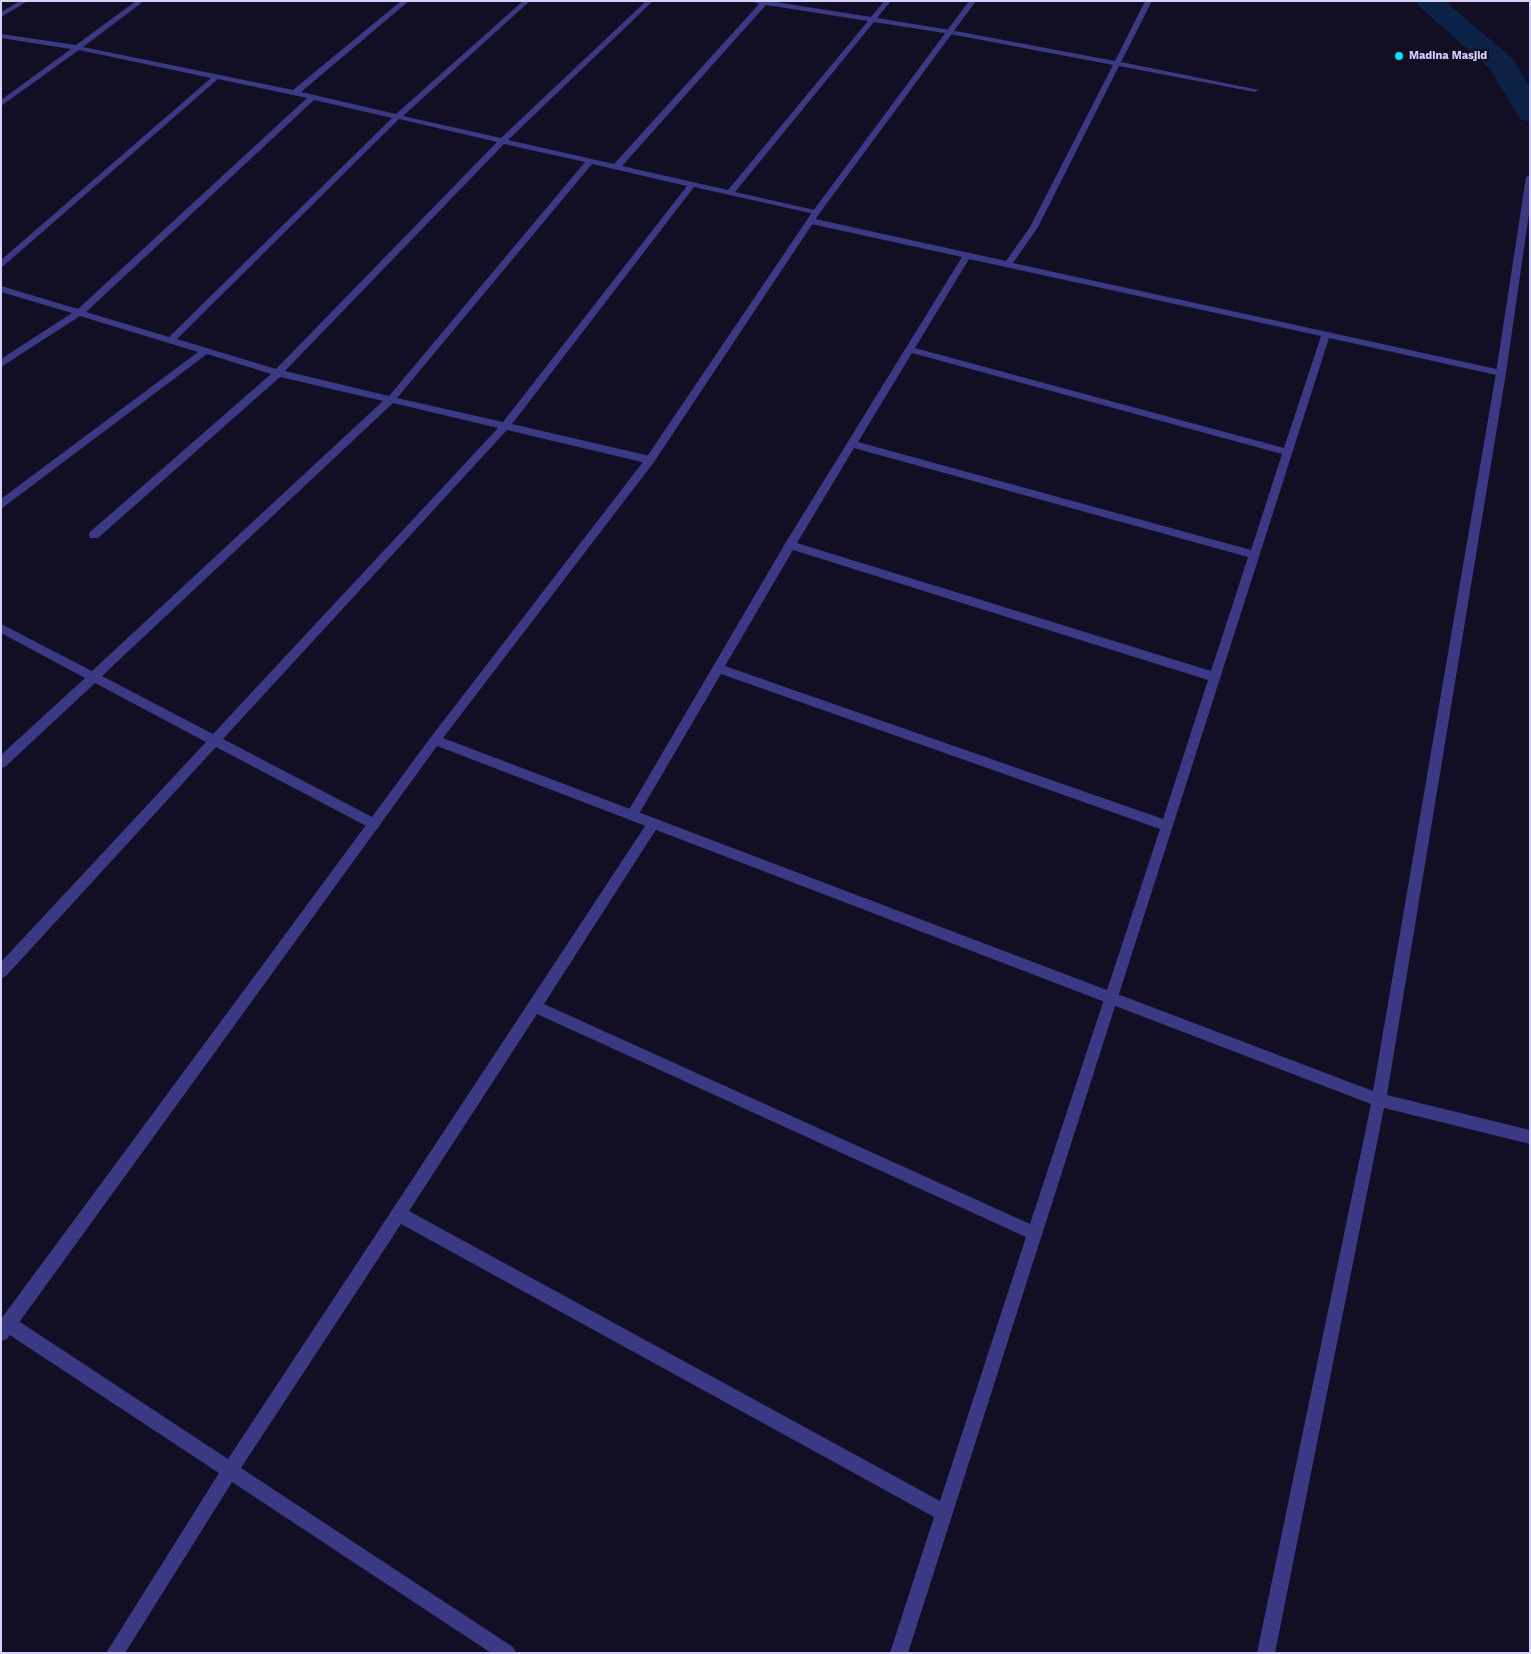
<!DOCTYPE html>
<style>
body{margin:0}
#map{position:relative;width:1531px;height:1654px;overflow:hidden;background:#120e24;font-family:"Work Sans",sans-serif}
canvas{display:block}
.frame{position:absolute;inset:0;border:2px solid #d6d1ff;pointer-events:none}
</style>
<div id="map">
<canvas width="1531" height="1654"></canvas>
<div class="frame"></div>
</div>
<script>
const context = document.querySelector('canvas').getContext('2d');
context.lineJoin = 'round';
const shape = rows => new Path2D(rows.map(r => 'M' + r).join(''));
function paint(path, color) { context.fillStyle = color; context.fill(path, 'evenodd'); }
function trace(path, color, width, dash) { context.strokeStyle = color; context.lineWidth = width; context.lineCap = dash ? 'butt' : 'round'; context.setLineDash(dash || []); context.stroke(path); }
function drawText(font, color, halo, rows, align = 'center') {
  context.font = font + ' "Work Sans",sans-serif'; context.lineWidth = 5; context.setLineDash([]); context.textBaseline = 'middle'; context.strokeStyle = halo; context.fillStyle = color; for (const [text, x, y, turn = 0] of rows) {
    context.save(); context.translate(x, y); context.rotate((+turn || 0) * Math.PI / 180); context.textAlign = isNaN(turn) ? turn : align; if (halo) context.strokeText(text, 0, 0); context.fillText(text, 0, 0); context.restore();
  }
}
paint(shape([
 [1416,1,1445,1,1512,58,1530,87,1530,122,1520,119,1490,69,1420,7,1416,1]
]), '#0b2146');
paint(shape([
 [20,1,28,1,1,17,1,12,20,1],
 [136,1,144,1,83,47,293,90,401,1,409,1,301,92,396,114,523,1,530,1,403,116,501,138,646,1,653,1,508,140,614,164,759,4,751,1,769,1,871,17,884,1,891,1,877,18,950,30,1115,61,1145,1,1152,1,1121,62,1259,90,1255,92,1119,66,1038,227,1013,263,1501,370,1506,373,1501,376,1329,338,908,1653,890,1653,934,1517,401,1224,241,1468,513,1647,516,1653,491,1653,232,1482,125,1653,106,1653,219,1473,2,1330,1,1321,2,1318,8,1316,14,1318,228,1459,649,820,653,819,657,820,659,824,657,828,544,1004,1030,1224,1160,829,721,674,636,819,632,820,628,819,626,815,786,542,962,257,811,224,807,221,811,218,1006,261,1030,227,1113,65,950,34,874,22,735,192,819,211,819,215,694,187,512,424,650,456,654,458,654,462,650,464,507,430,223,739,378,820,380,824,378,828,374,829,370,828,216,747,6,976,1,978,1,962,206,742,95,683,5,767,1,768,1,755,85,678,1,633,1,624,92,671,383,401,280,377,98,538,90,538,89,535,90,532,271,374,207,354,1,509,1,499,198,352,80,316,1,367,1,359,72,313,1,292,1,286,78,309,307,98,218,79,1,268,1,260,211,78,79,50,1,106,1,100,71,49,1,38,1,34,76,45,136,1],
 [766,5,868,21,728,190,622,166,766,5],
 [314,100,392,118,169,337,86,312,314,100],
 [399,119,497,142,276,369,177,339,399,119],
 [504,144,585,162,389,396,285,371,504,144],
 [592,164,687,186,503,422,397,398,592,164],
 [969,259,1321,336,1284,448,915,348,969,259],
 [912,353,1282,454,1251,550,858,442,912,353],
 [393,403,498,428,213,734,102,676,393,403],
 [854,448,1248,557,1211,671,797,543,854,448],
 [793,550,1208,680,1163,819,725,666,793,550],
 [537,1014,1026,1237,940,1501,409,1211,537,1014]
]), '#3b3884');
paint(shape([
 [969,1,976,1,819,214,654,462,443,738,1373,1091,1496,373,1526,177,1530,175,1530,207,1506,373,1387,1095,1530,1130,1530,1144,1384,1108,1275,1653,1257,1653,1371,1104,437,746,7,1339,1,1341,1,1319,431,737,646,458,813,211,969,1]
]), '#3b3884');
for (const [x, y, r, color] of [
 [1399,56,5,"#00e4fc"]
]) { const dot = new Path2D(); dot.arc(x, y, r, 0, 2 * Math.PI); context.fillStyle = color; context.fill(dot); trace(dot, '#120e24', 2); }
drawText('bold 11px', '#d6d1ff', '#120e24', [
 ["Madina Masjid",1409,56]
], 'left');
</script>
